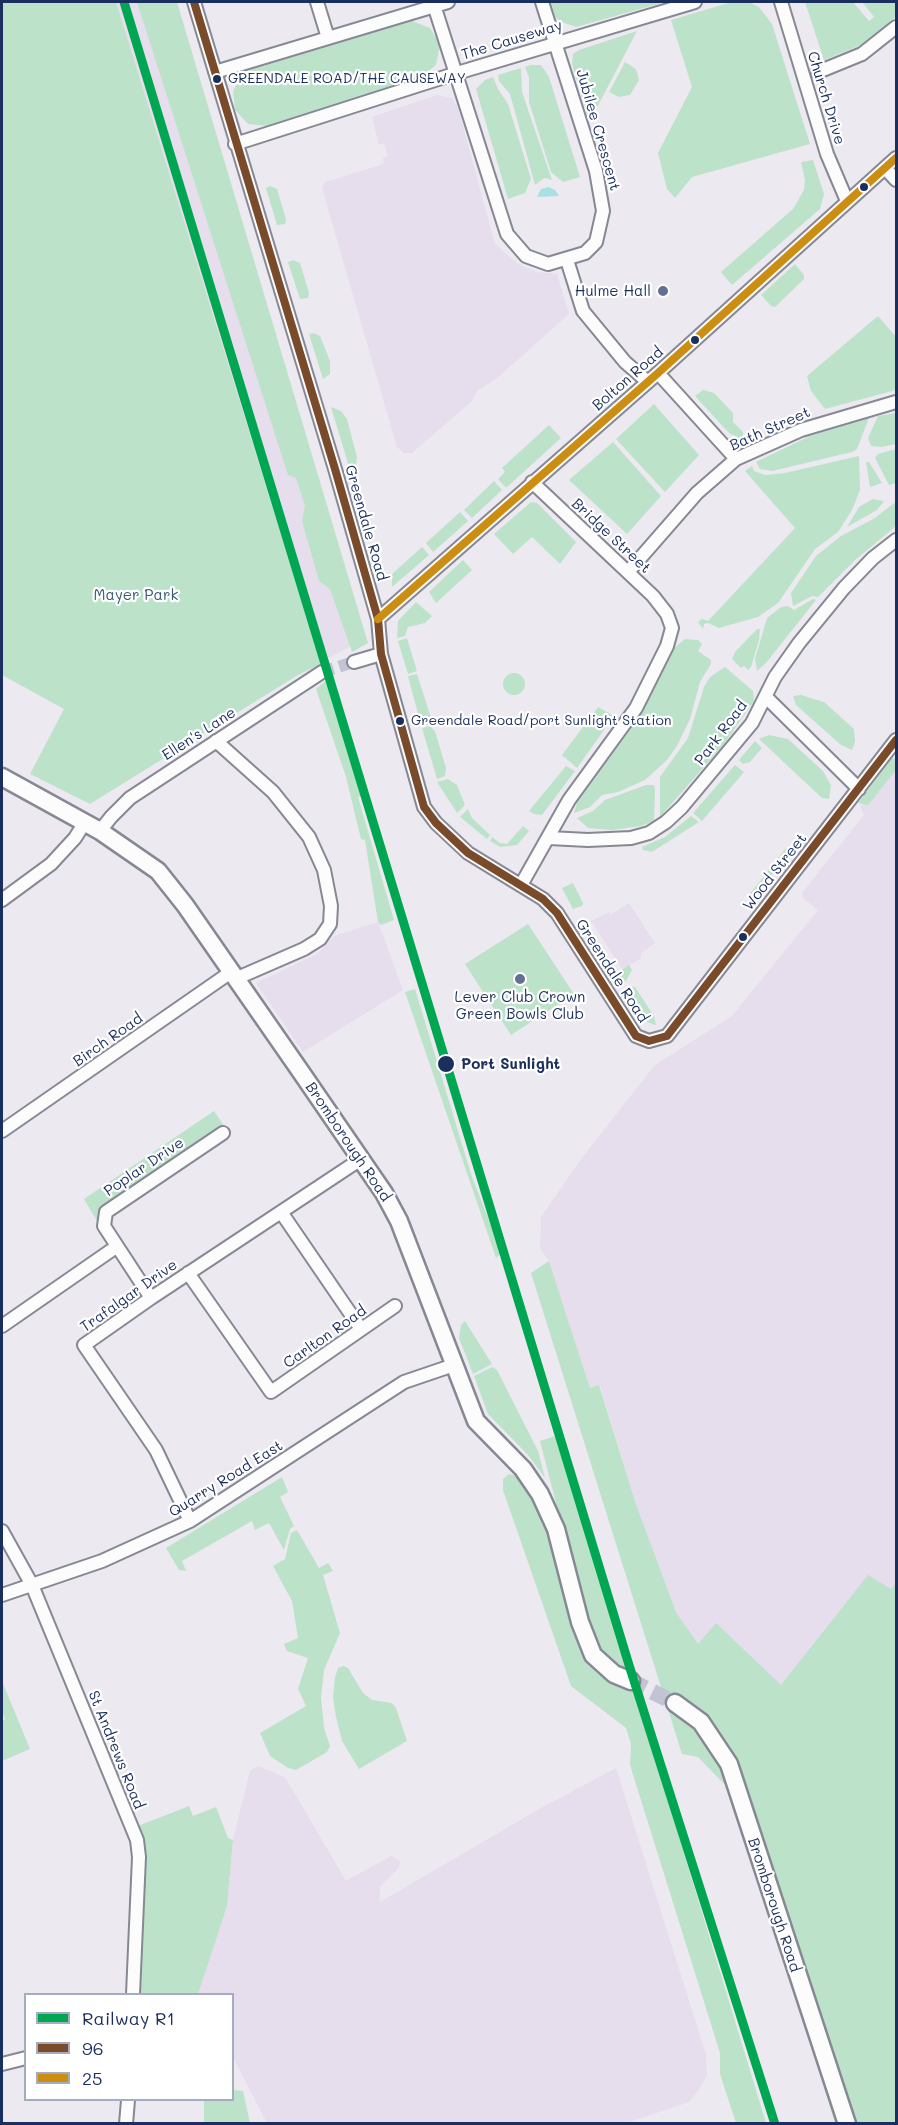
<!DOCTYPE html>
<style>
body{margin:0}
#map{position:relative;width:898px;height:2125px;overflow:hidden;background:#ede9f0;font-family:Mali,sans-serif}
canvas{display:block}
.frame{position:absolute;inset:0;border:3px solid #1b2f5e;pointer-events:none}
.legend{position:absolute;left:24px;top:1993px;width:210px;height:108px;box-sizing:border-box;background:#fff;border:2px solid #a4acbf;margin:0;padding:8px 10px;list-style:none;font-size:18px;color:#1b2f5e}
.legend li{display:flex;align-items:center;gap:12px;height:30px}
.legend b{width:30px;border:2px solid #a4acbf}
</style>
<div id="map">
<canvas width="898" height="2125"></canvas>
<div class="frame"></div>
<ul class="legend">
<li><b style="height:8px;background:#00a651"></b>Railway R1</li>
<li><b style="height:8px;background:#7a4b2a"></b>96</li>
<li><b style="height:8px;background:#cb8e13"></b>25</li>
</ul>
</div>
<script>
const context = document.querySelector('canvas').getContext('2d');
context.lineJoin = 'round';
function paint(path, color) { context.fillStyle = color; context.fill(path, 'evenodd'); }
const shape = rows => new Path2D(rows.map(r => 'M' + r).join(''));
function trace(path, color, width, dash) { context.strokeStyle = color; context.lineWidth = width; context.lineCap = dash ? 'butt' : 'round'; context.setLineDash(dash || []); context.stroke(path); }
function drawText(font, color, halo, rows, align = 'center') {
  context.font = font + ' Mali,sans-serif'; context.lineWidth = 4.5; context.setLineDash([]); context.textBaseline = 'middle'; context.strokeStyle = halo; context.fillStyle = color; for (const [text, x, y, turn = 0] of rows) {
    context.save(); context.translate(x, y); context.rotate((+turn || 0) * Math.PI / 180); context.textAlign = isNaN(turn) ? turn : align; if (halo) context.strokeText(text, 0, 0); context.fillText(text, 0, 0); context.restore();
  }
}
paint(shape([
 [100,2,173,2,366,638,298,675],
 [437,95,452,98,458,108,495,244,518,264,537,272,557,274,569,314,496,379,478,390,472,401,412,453,404,453,397,447,322,188,325,182,384,164,383,158,388,156,384,143,379,145,372,117],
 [896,760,896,2113,698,1645,676,1612,636,1504,600,1385,590,1388,549,1261,540,1248,541,1217,584,1155,655,1065,732,1016,818,910,803,898,802,893,864,815,860,807],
 [629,903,655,943,641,953,641,958,623,970,591,921,609,912,610,915],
 [378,922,403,990,303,1052,256,983,317,954,334,936],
 [258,1766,285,1777,346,1881,391,1856,400,1861,399,1868,380,1887,380,1902,541,1808,616,1768,706,2055,707,2075,700,2088,689,2102,626,2123,267,2123,233,2057,232,1994,197,1993,227,1906,233,1840,250,1771]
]), '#e6dded');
paint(shape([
 [2,2,116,2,321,664,298,675,90,804,30,774,64,709,2,675],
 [137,2,177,2,368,643,352,652,330,589,319,581,302,521,305,506,296,478,288,475],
 [549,2,665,2,576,27,559,21,553,14],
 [732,2,749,2,759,7,772,24,810,144,692,177,675,198,667,189,658,153,692,87,671,20],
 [805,2,853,2,869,21,874,17,862,2,896,2,896,16,881,31,861,45,824,60],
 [412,21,430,28,440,45,436,65,421,77,267,126,248,124,235,110,233,91,242,75,250,70],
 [637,31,592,117,588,118,572,64,573,54,579,50],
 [625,62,636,69,639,80,630,95,619,97,609,92],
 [531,65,541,65,549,77,580,177,563,182,551,172,529,102,529,77,525,67],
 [521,68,522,92,552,180,544,178,535,185,510,94,499,81,498,75],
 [493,77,498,89,508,104,531,179,525,193,508,199,476,89,485,80],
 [813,160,824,194,820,209,732,285,721,272,793,209,804,190,805,180,801,162],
 [270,186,277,189,286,219,285,224,277,225,266,188],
 [293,260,300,263,309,293,308,298,300,299,288,262],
 [795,264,804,275,804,279,775,307,771,306,761,295],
 [878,316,896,337,896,390,825,409,811,391,807,376],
 [314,333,320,336,330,361,330,374,323,379,309,334],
 [703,390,714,393,733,413,733,422,743,432,743,440,729,433,695,396],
 [654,404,699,455,665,492,616,439],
 [331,407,341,411,347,419,357,457,356,465,350,470],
 [896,413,896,444,881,447,871,446,868,438,878,416],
 [869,418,857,449,852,452,772,471,760,469,756,462,810,436],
 [549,425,561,438,506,488,498,479,505,472,502,468],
 [613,442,661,496,627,534,569,480],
 [896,449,896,483,889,485,875,458,878,454],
 [859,456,860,490,852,510,838,532,815,549,778,603,758,617,719,628,708,623,704,624,703,629,698,622,702,619,708,621,795,528,745,471,752,466,754,471,765,475,785,473],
 [866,462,869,462,882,483,870,487],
 [494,481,502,490,472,518,464,510],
 [873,499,884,501,877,510,847,527,859,507],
 [531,502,537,503,576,542,560,564,532,537,513,554,494,534],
 [894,503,896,505,896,526,854,561,818,597,812,596,793,606,791,593,816,556,841,536,875,518],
 [460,512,468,521,433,552,426,543],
 [422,547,429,555,392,587,392,574],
 [463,560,472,570,436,603,429,592],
 [813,599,816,600,766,663,757,671,755,659,767,618,781,607,788,606,794,610],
 [416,602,432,616,425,623,408,627,405,636,397,638,398,621],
 [757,629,760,629,759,640,751,667,748,670,744,666,741,668,732,659,735,652],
 [407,638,417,671,408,674,398,641],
 [685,639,698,640,702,644,698,651,711,660,711,664,700,682,690,719,677,746,667,760,645,780,618,792,602,795,590,807,574,813,577,803,631,729,673,649],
 [725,667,753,691,754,701,724,744,660,817,660,777,688,738,704,687,710,677],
 '503 684a11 11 0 1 1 22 0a11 11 0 1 1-22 0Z',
 [417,674,432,721,430,724,421,725,408,676],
 [327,680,361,796,358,797,394,920,381,925,378,922,365,840,361,839,346,777,316,689],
 [801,695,824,702,854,729,855,742,852,750,841,745,796,705,793,696],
 [598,707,614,716,577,768,562,755],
 [430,726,435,731,446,768,445,776,437,779,422,728],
 [769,735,788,739,823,771,831,785,829,799,822,798,759,739],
 [755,741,762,748,750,762,743,764,739,760],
 [892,758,896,759,896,770,868,805,858,803],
 [735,765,744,772,702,821,693,813],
 [566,766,575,771,542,815,534,814,529,811],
 [448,779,457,785,465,805,457,813,437,782],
 [646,785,654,785,655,789,654,821,641,826,612,830,588,828,577,818,593,811,605,800],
 [468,809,472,818,490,835,487,839,460,817],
 [691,816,699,822,652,852,643,850,642,847,665,837],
 [523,826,529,831,517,845,500,847,490,841,492,837,500,843,507,844],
 [786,848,793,849,771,876,767,872],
 [766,874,770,879,750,903,747,897],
 [573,883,583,903,582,906,573,909,562,888],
 [528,924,574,994,511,1035,465,964],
 [629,965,632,970,623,986,616,974],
 [628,986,635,987,654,1016,656,1025,647,1022,625,988],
 [415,989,472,1177,502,1253,496,1258,405,992],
 [214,1111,224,1126,103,1208,97,1221,84,1199],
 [549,1261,590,1388,599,1385,636,1504,676,1612,698,1644,716,1623,781,1685,868,1575,891,1589,896,1583,896,2123,835,2123,793,1986,725,1785,698,1757,682,1754,531,1273],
 [465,1321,492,1364,473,1374,459,1338,461,1325],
 [492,1367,497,1370,538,1451,545,1478,528,1455,488,1414,474,1376],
 [555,1436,629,1671,606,1660,594,1644,587,1623,540,1441],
 [509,1474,517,1476,546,1520,578,1639,589,1663,607,1679,635,1692,766,2123,736,2123,720,2074,720,2053,630,1765,631,1744,626,1728,571,1686,503,1490,503,1479],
 [282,1477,288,1492,280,1497,294,1526,290,1529,284,1550,269,1523,255,1530,252,1521,182,1561,186,1571,179,1570,166,1548],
 [297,1530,319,1568,328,1563,333,1571,323,1575,340,1633,324,1670,321,1698,324,1728,330,1746,327,1752,296,1770,288,1768,270,1756,260,1733,306,1706,298,1689,308,1658,287,1651,284,1644,298,1638,292,1601,273,1566,285,1559,291,1533],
 [343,1666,348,1668,363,1693,372,1700,392,1703,396,1708,407,1741,359,1769,342,1741,336,1717,333,1698,335,1677,338,1668],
 [2,1681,30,1749,2,1761,2,1720,5,1720,2,1711],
 [189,1806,193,1816,216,1807,228,1838,233,1840,227,1906,198,1994,139,1994,146,1846,138,1826],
 [233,2090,243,2091,250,2123,204,2123,204,2100,232,2100]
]), '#bde2ca');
paint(shape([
 [549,187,555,190,559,196,537,197,541,189]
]), '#a8e0e6');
trace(shape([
 [322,672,354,662]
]), '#c3c4d3', 12, [12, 6]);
trace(shape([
 [631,1681,675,1703]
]), '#c3c4d3', 16, [16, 8]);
const street = shape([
 [194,2,335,469,378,619,381,654,424,807,436,823,468,853,543,899,557,913,636,1036,649,1041,667,1036,896,740],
 [317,2,328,38],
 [433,2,507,234,526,256,548,264,585,253,596,242,603,211,596,171,542,2],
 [781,2,827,154,847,201],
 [215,72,448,2],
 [818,72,862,54,896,27],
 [235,144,457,73,695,2],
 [885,168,896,180],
 [567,260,583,311,625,362,648,382],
 [658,373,736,459],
 [628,572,697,493,736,459,801,430,896,402],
 [378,619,658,373,896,158],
 [354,662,381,654],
 [766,697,859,789],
 [216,741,273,792,309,837,324,870,331,906,330,924,320,939,304,949,235,979],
 [100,831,111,817,130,798,322,672],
 [549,838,588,840,631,838,649,833,666,822,682,807,752,723,775,677,799,643,844,588,873,558,896,540],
 [521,885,569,800,636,708,667,646,672,628,667,614,653,596,532,482],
 [2,900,51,864,75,838,85,822],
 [2,1131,231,972],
 [281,1212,361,1329],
 [188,1273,271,1392,395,1306],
 [151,1298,104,1226,106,1212,223,1133],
 [2,1326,116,1247],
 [190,1521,156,1450,84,1345,151,1298,361,1159],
 [2,1531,32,1585,137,1840,139,1857,133,1994],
 [2,1595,102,1561,190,1521,404,1382,454,1365],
 [2,2064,26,2058],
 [126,2124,128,2100]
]);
const secondary = shape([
 [2,777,100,831,158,871,185,905,303,1075,384,1193,399,1221,476,1421,523,1469,540,1494,556,1529,580,1622,593,1655,614,1674,631,1681],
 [675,1703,701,1722,729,1764,847,2124]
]);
trace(street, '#868894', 16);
trace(secondary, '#868894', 21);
trace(street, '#fcfcfd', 12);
trace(secondary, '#fcfcfd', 16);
trace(shape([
 [194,2,335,469,378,619,381,654,424,807,436,823,468,853,543,899,557,913,636,1036,649,1041,667,1036,896,740]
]), '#7a4b2a', 8);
trace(shape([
 [378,619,658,373,896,158]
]), '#cb8e13', 8);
trace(shape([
 [124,2,629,1665,775,2124]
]), '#00a651', 9);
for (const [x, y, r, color] of [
 [217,79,5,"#1b2f5e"],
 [864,187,5,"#1b2f5e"],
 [663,291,6,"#647091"],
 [695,340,5,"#1b2f5e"],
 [400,721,5,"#1b2f5e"],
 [743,937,5,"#1b2f5e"],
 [520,979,6,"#647091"],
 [446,1064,9,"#1b2f5e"]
]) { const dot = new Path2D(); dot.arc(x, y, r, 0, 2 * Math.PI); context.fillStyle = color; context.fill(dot); trace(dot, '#fff', 2); }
drawText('14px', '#1b2f5e', '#fff', [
 ["GREENDALE ROAD/THE CAUSEWAY",228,79],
 ["Greendale Road/port Sunlight Station",411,721]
], 'left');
drawText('15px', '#1b2f5e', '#fff', [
 ["The Causeway",512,40,-17],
 ["Church Drive",826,98,73],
 ["Jubilee Crescent",598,130,74],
 ["Bolton Road",628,379,-41],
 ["Bath Street",770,429,-24],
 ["Greendale Road",366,523,74],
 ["Bridge Street",611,536,43],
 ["Park Road",721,733,-53],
 ["Ellen's Lane",199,734,-33],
 ["Wood Street",775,872,-52],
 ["Greendale Road",612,971,57],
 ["Birch Road",108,1040,-35],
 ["Bromborough Road",348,1142,56],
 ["Poplar Drive",144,1167,-34],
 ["Trafalgar Drive",129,1296,-35],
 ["Carlton Road",325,1337,-35],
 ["Quarry Road East",226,1479,-32],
 ["St Andrews Road",116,1750,68],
 ["Bromborough Road",774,1905,72]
]);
drawText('15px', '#1b2f5e', '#fff', [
 ["Hulme Hall",651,291],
 ["Lever Club Crown",520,997,"center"],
 ["Green Bowls Club",520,1014,"center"]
], 'right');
drawText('15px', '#3a5a71', '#fff', [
 ["Mayer Park",136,595]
]);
drawText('bold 15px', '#1b2f5e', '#fff', [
 ["Port Sunlight",461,1064]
], 'left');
</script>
